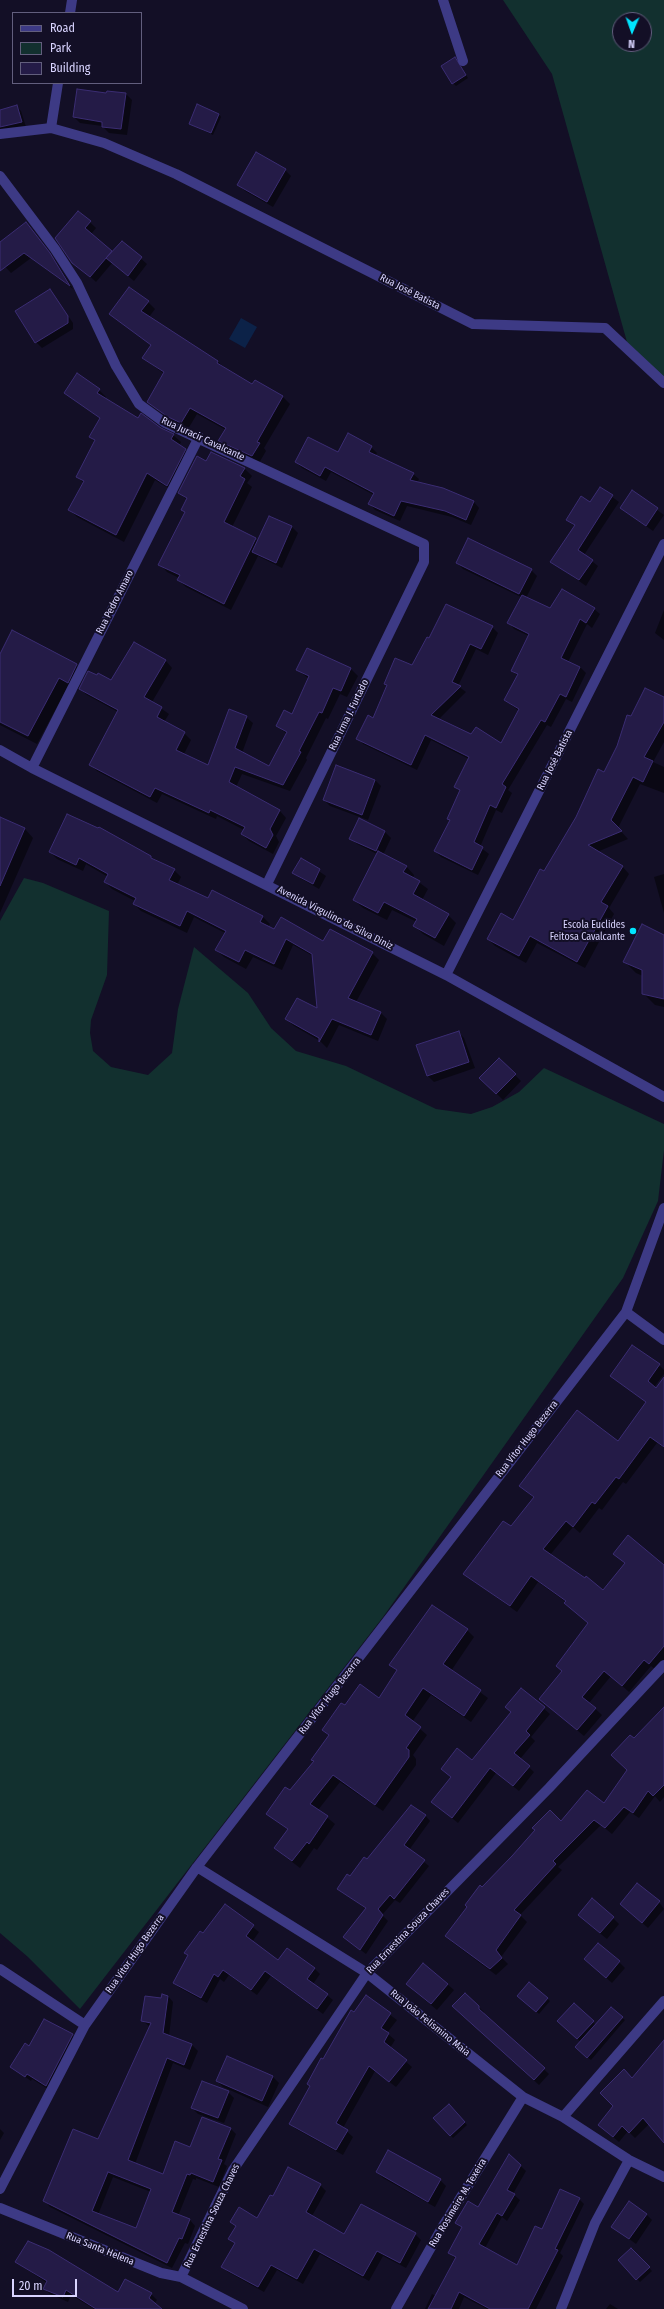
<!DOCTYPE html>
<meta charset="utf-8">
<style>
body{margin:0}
#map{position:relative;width:664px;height:2309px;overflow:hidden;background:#130f26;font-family:"Fira Sans Condensed",sans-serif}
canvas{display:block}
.legend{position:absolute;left:12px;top:12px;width:130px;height:72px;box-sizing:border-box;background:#130f26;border:1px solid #625e7d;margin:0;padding:5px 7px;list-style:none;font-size:12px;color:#d9d4ff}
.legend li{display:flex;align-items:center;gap:8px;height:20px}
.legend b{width:20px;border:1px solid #625e7d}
.north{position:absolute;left:612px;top:12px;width:40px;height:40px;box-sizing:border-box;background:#130f26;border:1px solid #625e7d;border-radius:50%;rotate:182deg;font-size:11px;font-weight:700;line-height:16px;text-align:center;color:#d9d4ff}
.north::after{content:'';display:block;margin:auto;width:14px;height:18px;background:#00e5ff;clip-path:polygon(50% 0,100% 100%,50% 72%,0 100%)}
.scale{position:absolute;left:12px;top:2279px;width:65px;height:18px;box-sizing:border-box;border:2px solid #d9d4ff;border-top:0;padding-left:5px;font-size:12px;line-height:14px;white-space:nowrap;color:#d9d4ff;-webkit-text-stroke:3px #130f26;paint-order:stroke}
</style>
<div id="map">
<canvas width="664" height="2309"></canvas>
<ul class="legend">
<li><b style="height:5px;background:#3d3a85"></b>Road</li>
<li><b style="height:11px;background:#12302f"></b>Park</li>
<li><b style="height:11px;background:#241b47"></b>Building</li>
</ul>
<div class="north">N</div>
<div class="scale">20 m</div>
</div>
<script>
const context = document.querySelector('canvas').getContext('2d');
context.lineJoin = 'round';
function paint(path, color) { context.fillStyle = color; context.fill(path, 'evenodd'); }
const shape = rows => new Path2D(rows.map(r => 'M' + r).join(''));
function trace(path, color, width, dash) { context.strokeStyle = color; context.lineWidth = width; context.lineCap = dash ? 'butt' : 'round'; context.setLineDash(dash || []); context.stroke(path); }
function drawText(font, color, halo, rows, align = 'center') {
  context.font = font + ' "Fira Sans Condensed",sans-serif'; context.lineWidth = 4; context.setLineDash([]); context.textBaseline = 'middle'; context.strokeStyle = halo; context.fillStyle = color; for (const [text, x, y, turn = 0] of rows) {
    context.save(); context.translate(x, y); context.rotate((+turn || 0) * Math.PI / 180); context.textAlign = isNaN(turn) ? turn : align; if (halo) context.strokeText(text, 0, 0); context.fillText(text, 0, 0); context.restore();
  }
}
paint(shape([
 [503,0,664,0,664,378,627,342,552,74],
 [620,20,644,20,644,44,620,44],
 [24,878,43,883,109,911,107,975,91,1020,90,1033,93,1051,111,1067,148,1075,172,1053,178,1009,194,947,248,993,271,1028,296,1051,346,1066,436,1109,471,1114,492,1107,519,1092,544,1068,664,1124,664,1150,658,1201,623,1278,383,1617,80,2009,28,1957,0,1933,0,921]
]), '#12302f');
paint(shape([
 [241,318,257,327,245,348,229,339]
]), '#0c2248');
paint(shape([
 [457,61,468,78,456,86,453,83],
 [107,92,126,94,132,100,127,135,109,133,102,126,80,123,74,117,107,95],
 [16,106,21,111,26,127,4,132,0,129,0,111],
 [219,114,221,117,213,135,190,124],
 [285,170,291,176,273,207,245,191,239,185],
 [79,212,96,228,91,234,112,253,122,242,147,264,134,281,112,263,96,282,80,267],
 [26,223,55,260,73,289,31,258,11,273,0,261,0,243],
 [50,290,73,323,73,329,42,348,36,342],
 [148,302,155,309,149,317,218,362,225,368,253,386,256,381,283,397,290,404,264,448,266,451,259,463,226,447,219,440,226,430,197,414,188,429,176,424,148,402,164,374,144,358,152,346,110,314],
 [99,390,106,397,105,399,138,420,173,435,181,442,179,446,193,457,175,492,155,480,124,542,77,517,70,510,84,483,77,477,95,442,90,436,101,419,65,393],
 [371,447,377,453,375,456,413,474,419,479,417,483,443,489,474,502,479,508,471,525,452,517,407,506,400,521,375,510,370,504,374,495,331,472,326,481,302,468,296,462],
 [206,463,244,468,252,476,247,483,252,487,232,527,258,541,269,517,292,527,298,533,282,568,258,556,231,610,186,587,178,580,179,578,167,572,160,564,186,513,183,510,187,500,179,492],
 [600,488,619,502,584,555,598,566,586,586,552,562,575,526,568,519,590,503],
 [632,492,664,515,653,531,621,508],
 [457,563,531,570,537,576,526,598,550,610,594,609,600,614,592,628,587,624,568,662,580,667,586,673,572,702,566,699,551,727,547,725,508,790,512,793,502,813,496,810,480,847,489,854,478,875,441,857,435,851,451,821,461,792,455,787,469,759,431,740,417,770,363,744,358,738,373,719,387,686,385,684,412,666,429,639,492,627,498,633,488,655,476,649,458,686,466,692,438,720,471,736,501,744,519,711,505,700,518,676,513,671,529,636,514,629,509,623,521,597,463,569],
 [664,610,664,640,655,633],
 [134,643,166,661,172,668,152,702,169,714,164,722,184,733,191,740,184,754,208,767,246,717,253,723,242,753,269,767,287,734,277,726,292,716,309,679,298,670,308,649,351,669,358,676,347,697,340,694,328,719,326,718,306,758,307,760,290,791,242,774,236,787,280,811,286,818,276,836,279,842,273,854,249,841,242,834,244,830,217,816,216,819,162,794,157,803,97,771,90,764,118,712,87,695,80,689,112,681],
 [0,656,76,665,85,674,77,691,68,686,37,744,0,725],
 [664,698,664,742,653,762,664,767,664,793,640,784,618,828,628,839,597,852,622,866,629,874,609,908,614,914,585,968,537,943,526,963,495,946,488,939,513,921,605,773,632,718],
 [375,780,381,786,368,820,330,806,324,800],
 [0,818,25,829,33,838,0,913],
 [360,820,385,832,391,838,383,855,406,866,414,875,413,878,428,889,422,900,448,915,456,923,444,946,423,934,415,926,417,922,392,910,387,920,363,908,354,900,377,854,357,844,351,838],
 [50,852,151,857,174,870,181,877,177,885,208,899,212,891,263,917,270,924,268,927,275,930,372,953,379,960,356,1002,380,1012,387,1019,378,1041,339,1025,327,1048,320,1041,294,1026,286,1019,318,1010,313,956,293,945,282,970,253,957,246,969,224,957,216,950,225,933,194,917,187,933,141,911,134,904,135,901,112,889,105,882,108,877,86,864,83,871,57,859],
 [301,859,326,876,319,889,300,878,294,873],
 [664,874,664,913,654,877],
 [664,936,664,1007,655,1005,643,993,643,976,636,973,624,961],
 [458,1032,464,1038,475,1068,434,1082,428,1076,418,1046],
 [499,1059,521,1081,503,1100,481,1078],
 [659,1365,664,1370,664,1374,654,1387,664,1394,664,1448,657,1443,626,1484,623,1482,602,1510,599,1508,580,1533,573,1527,550,1555,603,1591,626,1564,614,1553,664,1566,664,1660,656,1670,651,1666,629,1692,611,1676,589,1703,602,1715,584,1736,540,1699,563,1671,574,1647,571,1645,589,1623,566,1602,538,1582,517,1612,464,1574,511,1528,534,1498,520,1486,618,1442,647,1403,611,1376],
 [467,1630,474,1637,451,1671,488,1698,471,1722,431,1695,412,1722,427,1735,413,1755,416,1759,416,1765,383,1811,340,1782,318,1810,335,1824,317,1850,314,1848,300,1868,283,1855,275,1848,289,1830,268,1814,290,1792,315,1762,312,1760,329,1736,323,1730,345,1707,379,1699,398,1672,391,1665],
 [521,1689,550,1714,531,1737,535,1741,520,1759,534,1772,519,1791,496,1773,458,1823,438,1807,452,1778,442,1769,472,1762,512,1713],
 [664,1708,664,1797,660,1802,655,1796,639,1818,630,1812,612,1834,601,1825,558,1867,562,1870,520,1915,527,1922,501,1957,508,1964,496,1975,452,1942,446,1936,482,1888,561,1822,604,1805,628,1770,634,1740],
 [425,1815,430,1821,409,1850,429,1866,400,1903,395,1900,382,1915,388,1921,366,1954,350,1942,366,1909,339,1889],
 [659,1902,664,1909,648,1928,621,1904],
 [225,1905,259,1932,252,1942,279,1961,314,1968,320,1974,313,1984,333,2000,323,2014,271,1976,257,1995,229,1975,224,1982,220,1979,207,2003,180,1988,174,1983,189,1956,185,1953,203,1935],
 [613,1918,619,1924,607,1939,585,1921],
 [585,1959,619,1962,625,1968,612,1983],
 [424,1964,454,1990,437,2010,413,1990],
 [529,1983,550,2001,539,2014,521,1998],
 [465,1994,484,2012,484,2014,549,2074,539,2085,458,2011],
 [168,1996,173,2002,169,2036,192,2045,198,2051,190,2070,173,2063,135,2164,163,2175,230,2128,236,2134,224,2164,227,2166,219,2187,196,2178,196,2180,193,2179,178,2216,190,2220,195,2226,188,2244,185,2243,172,2268,50,2207,45,2201,99,2140,150,2027,143,2021,161,1999],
 [113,2177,151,2192,136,2230,98,2215],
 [366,1997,397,2020,387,2033,395,2040,390,2048,412,2067,396,2087,375,2071,343,2128,353,2137,343,2155,296,2129,290,2123,324,2061],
 [574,2005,596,2025,622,2018,625,2020,591,2060,579,2050,581,2042,565,2027],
 [72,2035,77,2040,51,2091,32,2079,31,2081,11,2067],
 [227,2057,273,2077,279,2083,268,2107,223,2087,217,2081],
 [664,2059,664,2141,649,2124,635,2138,628,2131,619,2142,605,2130,632,2079],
 [228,2092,234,2098,224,2123,198,2114,192,2108],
 [449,2105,467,2125,453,2138,435,2118],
 [0,2129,4,2133,0,2140],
 [509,2155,526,2171,513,2194,520,2200,507,2221,502,2217,485,2248,517,2266,543,2230,579,2199,584,2204,560,2253,563,2256,536,2309,487,2309,464,2297,459,2309,425,2309,432,2294,436,2296,456,2259,449,2253,462,2228,456,2223,478,2208],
 [377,2172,440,2180,446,2186,435,2207,383,2178],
 [320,2185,326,2191,312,2216,345,2236,415,2234,421,2240,406,2268,383,2256,369,2281,320,2254,303,2284,277,2270,264,2292,228,2272,223,2267,235,2244,230,2239,237,2227,231,2221,257,2219,273,2197],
 [646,2214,652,2220,636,2244,613,2227],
 [631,2249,652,2271,640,2282,620,2260],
 [16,2262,118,2294,151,2294,157,2300,154,2304,160,2309,94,2309,71,2295,68,2302,50,2294,44,2289,47,2283],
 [610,2304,618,2309,606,2309]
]), '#0007');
const building = shape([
 [455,57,466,75,452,84,441,66,455,57],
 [77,89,106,93,107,91,126,93,121,129,102,127,102,122,73,117,77,89],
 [197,104,219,114,211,133,189,124,197,104],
 [17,105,22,122,0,127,0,110,17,105],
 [256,152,286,169,267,202,237,185,256,152],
 [78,211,91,221,85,228,112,251,90,277,72,263,55,238,78,211],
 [26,222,50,253,70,286,24,253,0,271,0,242,26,222],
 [122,241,142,257,128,276,106,258,122,241],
 [129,287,149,301,141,311,218,361,217,363,252,384,255,380,283,396,257,442,260,443,252,456,218,441,226,428,190,408,181,423,168,417,147,402,164,372,142,358,151,345,109,314,129,287],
 [50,289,68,316,68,323,35,343,15,311,50,289],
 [77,373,100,389,97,393,138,418,141,413,161,428,174,434,171,439,186,449,167,486,147,473,116,535,68,510,84,481,76,477,95,440,89,437,100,418,64,393,77,373],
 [348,433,372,446,369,452,414,473,410,480,443,488,474,501,466,520,445,511,401,501,394,516,368,504,374,493,325,467,320,476,295,462,308,437,338,452,348,433],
 [211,452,245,468,240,476,245,479,224,522,256,538,224,604,177,580,180,575,158,565,185,512,181,510,187,498,178,493,197,456,206,461,211,452],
 [600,487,613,495,578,550,593,560,579,580,550,562,575,525,566,520,581,496,590,502,600,487],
 [632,490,658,508,646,526,620,508,632,490],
 [269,516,292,526,276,563,252,552,269,516],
 [468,538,532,569,519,594,456,563,468,538],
 [562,589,595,608,586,623,580,619,561,658,580,667,566,697,560,694,545,722,541,720,502,784,506,787,496,808,490,805,474,842,483,847,472,870,434,851,450,820,447,819,460,790,454,787,469,757,425,735,411,765,356,739,368,715,373,718,387,685,384,684,395,658,412,665,427,637,429,638,446,604,493,626,481,649,470,644,452,682,461,686,431,715,471,734,476,727,501,743,519,709,504,700,518,674,511,671,529,634,507,623,522,595,550,608,562,589],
 [12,630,77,664,68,683,59,678,28,736,0,722,0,654,12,630],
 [134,642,166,660,144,697,162,707,157,717,185,732,176,750,208,765,229,709,247,716,235,748,269,766,287,732,276,726,284,710,292,714,309,676,296,670,307,648,351,668,341,691,333,688,322,713,319,712,299,751,301,752,283,785,235,767,229,782,280,810,270,829,273,835,266,848,241,834,245,827,210,810,209,813,155,788,150,797,89,765,118,710,79,689,88,671,97,675,98,673,111,680,134,642],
 [645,688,664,697,664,722,644,757,653,761,643,782,633,777,611,820,622,831,588,845,623,866,601,902,608,906,577,962,530,936,519,956,487,939,501,913,513,920,540,869,544,871,576,817,598,769,604,772,617,746,627,715,631,716,645,688],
 [336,765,375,780,362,815,323,800,336,765],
 [67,814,98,828,99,827,151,856,151,858,175,869,169,880,208,898,212,890,263,916,260,922,274,929,281,917,323,941,330,929,373,952,348,998,381,1012,371,1035,332,1019,319,1042,319,1038,285,1019,297,998,317,1008,312,954,286,939,274,964,245,950,239,962,215,950,226,931,187,911,180,926,133,904,136,898,104,882,108,874,79,858,76,865,49,852,67,814],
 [0,817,25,828,0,886,0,817],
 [359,818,385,831,376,851,349,839,359,818],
 [378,851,407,866,403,872,420,881,413,894,449,914,435,938,413,926,417,919,384,902,378,913,353,900,378,851],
 [301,858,320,869,313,884,292,873,301,858],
 [642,924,664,935,664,999,642,994,642,970,623,962,642,924],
 [459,1031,469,1062,427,1076,416,1045,459,1031],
 [499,1058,516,1074,496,1094,479,1078,499,1058],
 [632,1345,660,1364,648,1381,656,1388,664,1377,664,1447,650,1437,619,1479,616,1477,595,1504,592,1502,573,1527,566,1521,543,1549,585,1578,586,1576,603,1590,625,1563,613,1554,628,1535,664,1565,664,1646,649,1664,644,1660,622,1686,604,1671,582,1697,596,1708,577,1730,539,1699,562,1671,556,1666,588,1623,564,1603,566,1601,531,1576,510,1606,463,1574,503,1521,511,1526,534,1497,519,1486,577,1410,618,1441,646,1402,610,1376,632,1345],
 [432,1605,468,1629,443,1664,481,1690,464,1716,423,1688,405,1715,421,1727,406,1748,409,1750,409,1757,375,1805,333,1775,310,1804,328,1816,309,1844,307,1842,292,1861,274,1848,288,1829,266,1814,285,1787,290,1790,314,1761,311,1760,329,1735,322,1730,341,1703,345,1705,360,1684,379,1698,397,1670,389,1665,432,1605],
 [521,1688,545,1707,526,1731,530,1735,514,1753,530,1766,513,1786,490,1768,452,1818,431,1802,451,1777,441,1769,457,1748,472,1760,511,1712,505,1707,521,1688],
 [664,1707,664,1785,653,1796,648,1791,633,1813,624,1807,605,1828,594,1820,553,1861,556,1864,514,1910,521,1915,496,1950,502,1958,490,1969,445,1936,467,1907,465,1905,480,1885,482,1887,512,1856,535,1830,532,1828,550,1810,561,1821,587,1790,604,1803,627,1770,611,1755,630,1735,634,1738,664,1707],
 [411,1805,426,1815,404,1845,425,1860,394,1899,390,1895,378,1909,383,1915,360,1950,343,1937,366,1908,337,1889,347,1874,350,1876,364,1857,367,1859,411,1805],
 [637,1883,660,1901,642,1923,620,1904,637,1883],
 [592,1898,614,1917,600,1933,578,1915,592,1898],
 [225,1904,254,1925,246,1936,278,1960,287,1948,315,1968,307,1979,328,1994,317,2009,265,1971,251,1990,223,1970,218,1977,214,1974,201,1998,173,1983,188,1955,184,1953,200,1931,203,1933,225,1904],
 [598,1943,620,1961,606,1978,584,1959,598,1943],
 [423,1963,448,1984,431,2004,406,1984,423,1963],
 [529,1982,548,1998,536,2012,517,1996,529,1982],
 [465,1993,479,2006,479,2009,545,2068,534,2080,452,2006,465,1993],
 [162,1994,168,1996,163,2033,192,2044,184,2065,167,2058,128,2160,163,2174,175,2141,190,2147,202,2117,231,2128,218,2159,222,2160,213,2182,191,2173,190,2175,187,2174,172,2212,190,2219,182,2239,179,2238,167,2263,43,2201,73,2129,98,2139,151,2023,141,2021,145,1996,161,1998,162,1994],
 [108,2172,151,2189,136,2228,92,2211,108,2172],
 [366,1995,391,2013,381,2028,389,2033,384,2042,407,2060,389,2082,369,2066,336,2123,348,2130,336,2150,289,2124,310,2086,307,2084,321,2058,323,2059,351,2010,354,2012,366,1995],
 [574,2003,594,2021,577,2039,557,2021,574,2003],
 [611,2007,623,2017,587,2058,575,2047,611,2007],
 [44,2019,73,2034,46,2086,27,2074,25,2077,10,2067,25,2043,29,2046,44,2019],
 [664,2040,664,2143,643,2118,629,2133,622,2126,613,2137,598,2125,613,2106,600,2093,624,2069,632,2078,664,2040],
 [227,2056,273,2076,262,2101,216,2081,227,2056],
 [202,2081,229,2091,218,2118,191,2108,202,2081],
 [449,2104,465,2122,450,2136,433,2118,449,2104],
 [388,2150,441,2179,428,2202,376,2172,388,2150],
 [509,2154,521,2165,507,2190,515,2194,502,2216,497,2213,479,2244,517,2265,535,2226,542,2229,560,2189,580,2198,555,2249,558,2250,528,2309,490,2309,459,2292,451,2309,428,2309,456,2257,448,2253,462,2227,455,2223,468,2201,478,2207,509,2154],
 [288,2167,321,2184,306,2212,344,2234,361,2204,416,2233,400,2263,377,2251,363,2276,314,2249,297,2279,271,2265,258,2287,221,2267,235,2243,228,2239,236,2226,230,2222,239,2207,257,2218,270,2195,273,2196,288,2167],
 [629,2201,647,2214,629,2239,611,2227,629,2201],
 [28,2241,49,2250,118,2292,125,2279,152,2293,149,2298,162,2309,96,2309,66,2290,63,2297,43,2289,47,2281,15,2262,28,2241],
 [631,2248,650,2267,636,2280,618,2260,631,2248]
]);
paint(building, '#241b47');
trace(building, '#3b2d73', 1);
trace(shape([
 [443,0,463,61],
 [70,13,72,0],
 [51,128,58,83],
 [0,134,51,128,104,143,176,174,473,324,605,328,664,383],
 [0,176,55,249,77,283,116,366,139,404,165,423,424,544,424,562,267,884],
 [0,750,32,768,446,975,664,1097],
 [32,768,199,437],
 [446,975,664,544],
 [626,1312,664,1340],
 [197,1867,367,1973,523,2097,563,2117,629,2160,664,2177],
 [0,1969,85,2025],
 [563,2117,664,2001],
 [0,2189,85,2025,197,1867,626,1312,664,1208],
 [0,2208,161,2273,181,2277,243,2309],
 [181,2277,233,2170,367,1973,549,1788,664,1665],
 [396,2309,443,2226,523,2097],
 [561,2309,595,2223,629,2160]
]), '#3d3a85', 10);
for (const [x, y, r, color] of [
 [633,931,4,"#00e5ff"]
]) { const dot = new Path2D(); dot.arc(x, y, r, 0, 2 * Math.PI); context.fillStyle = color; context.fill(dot); trace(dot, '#130f26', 1.5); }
drawText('10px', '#d9d4ff', '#130f26', [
 ["Rua José Batista",410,292,27],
 ["Rua Juracir Cavalcante",203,439,25],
 ["Rua Pedro Amaro",115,602,-63],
 ["Rua Irma J. Furtado",349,715,-64],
 ["Rua José Batista",555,760,-63],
 ["Avenida Virgulino da Silva Diniz",335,918,27],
 ["Rua Vitor Hugo Bezerra",527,1439,-52],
 ["Rua Vitor Hugo Bezerra",330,1696,-52],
 ["Rua Ernestina Souza Chaves",408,1931,-46],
 ["Rua Vitor Hugo Bezerra",135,1954,-55],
 ["Rua João Felismino Maia",430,2023,39],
 ["Rua Rosimeire M. Texeira",458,2203,-59],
 ["Rua Ernestina Souza Chaves",212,2216,-64],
 ["Rua Santa Helena",100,2249,22]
]);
drawText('10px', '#d9d4ff', '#130f26', [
 ["Escola Euclides",625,925],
 ["Feitosa Cavalcante",625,937]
], 'right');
</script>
